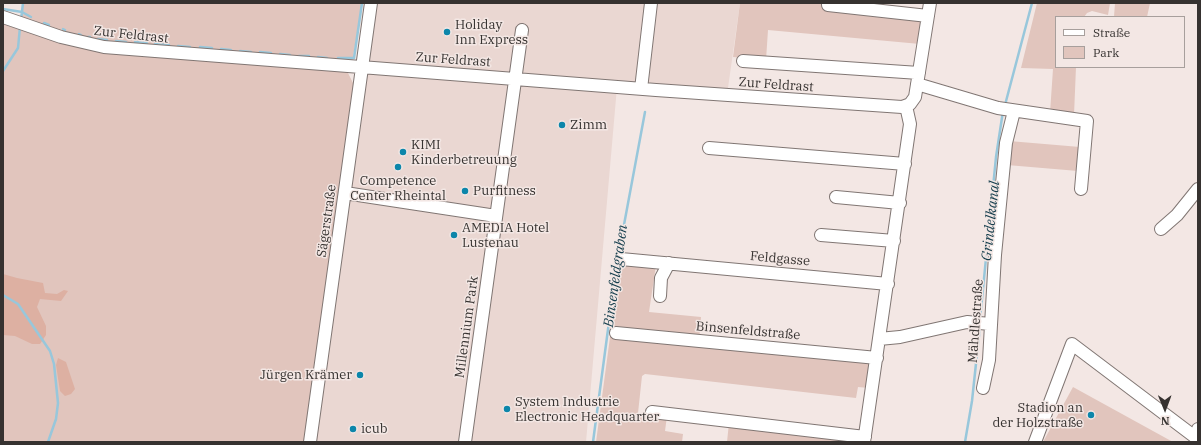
<!DOCTYPE html>
<meta charset="utf-8">
<style>
body{margin:0}
#map{position:relative;width:1201px;height:445px;overflow:hidden;background:#f3e7e4;font-family:"IBM Plex Serif",serif}
canvas{display:block}
.frame{position:absolute;inset:0;border:4px solid #363230;pointer-events:none}
.legend{position:absolute;left:1055px;top:16px;width:130px;height:52px;box-sizing:border-box;background:#f3e7e4;border:1px solid #a79f9c;margin:0;padding:5px 7px;list-style:none;font-size:12px;color:#363230}
.legend li{display:flex;align-items:center;gap:8px;height:20px}
.legend b{width:20px;border:1px solid #a79f9c}
.north{position:absolute;left:1145px;top:389px;width:40px;height:40px;-webkit-text-stroke:3px #f3e7e4;paint-order:stroke;rotate:179deg;font-size:11px;font-weight:700;line-height:16px;text-align:center;color:#363230}
.north::after{content:'';display:block;margin:auto;width:14px;height:18px;background:#363230;clip-path:polygon(50% 0,100% 100%,50% 72%,0 100%)}
</style>
<div id="map">
<canvas width="1201" height="445"></canvas>
<div class="frame"></div>
<ul class="legend">
<li><b style="height:5px;background:#fff"></b>Straße</li>
<li><b style="height:11px;background:#e1c5bd"></b>Park</li>
</ul>
<div class="north">N</div>
</div>
<script>
const context = document.querySelector('canvas').getContext('2d');
context.lineJoin = 'round';
function paint(path, color) { context.fillStyle = color; context.fill(path, 'evenodd'); }
const shape = rows => new Path2D(rows.map(r => 'M' + r).join(''));
function trace(path, color, width, dash) { context.strokeStyle = color; context.lineWidth = width; context.lineCap = dash ? 'butt' : 'round'; context.setLineDash(dash || []); context.stroke(path); }
function drawText(font, color, halo, rows, align = 'center') {
  context.font = font + ' "IBM Plex Serif",serif'; context.lineWidth = 3; context.setLineDash([]); context.textBaseline = 'middle'; context.strokeStyle = halo; context.fillStyle = color; for (const [text, x, y, turn = 0] of rows) {
    context.save(); context.translate(x, y); context.rotate((+turn || 0) * Math.PI / 180); context.textAlign = isNaN(turn) ? turn : align; if (halo) context.strokeText(text, 0, 0); context.fillText(text, 0, 0); context.restore();
  }
}
paint(shape([
 [372,3,740,3,727,95,617,87,586,442,310,442]
]), '#ead7d2');
paint(shape([
 [23,3,362,3,352,63,97,43,21,20],
 [740,3,823,4,922,18,920,44,768,30,766,60,733,57],
 [1037,3,1110,3,1108,15,1092,11,1087,13,1084,17,1056,17,1056,67,1076,67,1074,115,1050,113,1053,69,1021,68],
 [1115,3,1150,3,1147,17,1114,17],
 [3,20,91,49,347,71,354,85,309,442,3,442],
 [1009,141,1080,147,1078,171,1007,165],
 [620,262,656,265,649,312,701,317,699,343,870,360,869,388,858,387,856,398,645,374,642,376,638,413,667,416,665,431,683,434,682,442,596,442],
 [1073,387,1173,442,1043,442],
 [729,423,862,442,727,442]
]), '#e1c5bd');
paint(shape([
 [3,274,17,278,43,283,45,293,57,294,64,290,68,291,61,301,40,299,37,307,46,326,46,335,40,344,32,344,15,336,3,335],
 [58,358,66,362,75,389,71,394,65,396,60,391,56,365]
]), '#ddb0a2');
trace(shape([
 [3,9,22,12,31,17],
 [21,20,23,3],
 [44,23,49,25],
 [63,29,65,30],
 [79,34,81,35],
 [88,37,90,37],
 [98,39,107,40],
 [116,41,126,42],
 [135,42,147,43],
 [155,44,169,45],
 [178,46,190,47],
 [200,47,212,48],
 [221,49,231,50],
 [240,51,251,52],
 [260,52,271,53],
 [280,54,290,55],
 [299,56,309,56],
 [318,57,327,58],
 [338,58,354,58,362,3],
 [3,71,18,48,20,27],
 [1005,105,1032,3],
 [618,257,645,112],
 [3,295,18,304,50,351,54,364,58,403,56,419,48,442],
 [980,319,996,157,1003,111],
 [593,442,617,262],
 [965,442,972,401,980,326]
]), '#98c7db', 2.5);
const minor = shape([
 [828,5,928,16],
 [3,17,61,37,104,47,656,90,902,107,910,104,915,97,930,3],
 [743,61,919,73],
 [917,84,998,108,1087,121,1081,189],
 [641,89,651,3],
 [709,148,905,164],
 [345,193,496,216],
 [836,197,900,203],
 [1161,229,1177,215,1198,189],
 [821,235,894,241],
 [621,259,888,284],
 [660,296,661,278,669,263],
 [616,333,877,358],
 [879,339,900,337,967,322,991,324],
 [983,388,989,360,995,255,1006,143,1014,111],
 [652,412,865,437],
 [310,442,371,3],
 [465,442,522,30],
 [864,442,910,124,906,106],
 [1035,442,1072,344,1195,437,1198,429]
]);
trace(minor, '#807673', 14);
trace(minor, '#fff', 12);
for (const [x, y, r, color] of [
 [447,32,4,"#0c86aa"],
 [562,125,4,"#0c86aa"],
 [403,152,4,"#0c86aa"],
 [398,167,4,"#0c86aa"],
 [465,191,4,"#0c86aa"],
 [454,235,4,"#0c86aa"],
 [360,375,4,"#0c86aa"],
 [507,409,4,"#0c86aa"],
 [1091,415,4,"#0c86aa"],
 [353,429,4,"#0c86aa"]
]) { const dot = new Path2D(); dot.arc(x, y, r, 0, 2 * Math.PI); context.fillStyle = color; context.fill(dot); trace(dot, '#f3e7e4', 1.5); }
drawText('13px', '#363230', '#f3e7e4', [
 ["Holiday",455,25],
 ["Inn Express",455,40],
 ["Zimm",570,125],
 ["KIMI",411,145],
 ["Kinderbetreuung",411,160],
 ["Competence",398,181,"center"],
 ["Center Rheintal",398,196,"center"],
 ["Purfitness",473,191],
 ["AMEDIA Hotel",462,228],
 ["Lustenau",462,243],
 ["Jürgen Krämer",352,375,"right"],
 ["System Industrie",515,402],
 ["Electronic Headquarter",515,417],
 ["Stadion an",1083,408,"right"],
 ["der Holzstraße",1083,423,"right"],
 ["icub",361,429]
], 'left');
drawText('13px', '#363230', '#f3e7e4', [
 ["Zur Feldrast",131,35,6],
 ["Zur Feldrast",453,60,4],
 ["Zur Feldrast",776,85,4],
 ["Sägerstraße",327,221,-82],
 ["Feldgasse",780,259,5],
 ["Mähdlestraße",976,321,-86],
 ["Millennium Park",467,327,-82],
 ["Binsenfeldstraße",748,331,5]
]);
drawText('italic 14px', '#153e4d', '#f3e7e4', [
 ["Grindelkanal",991,221,-84],
 ["Binsenfeldgraben",616,276,-82]
]);
</script>
